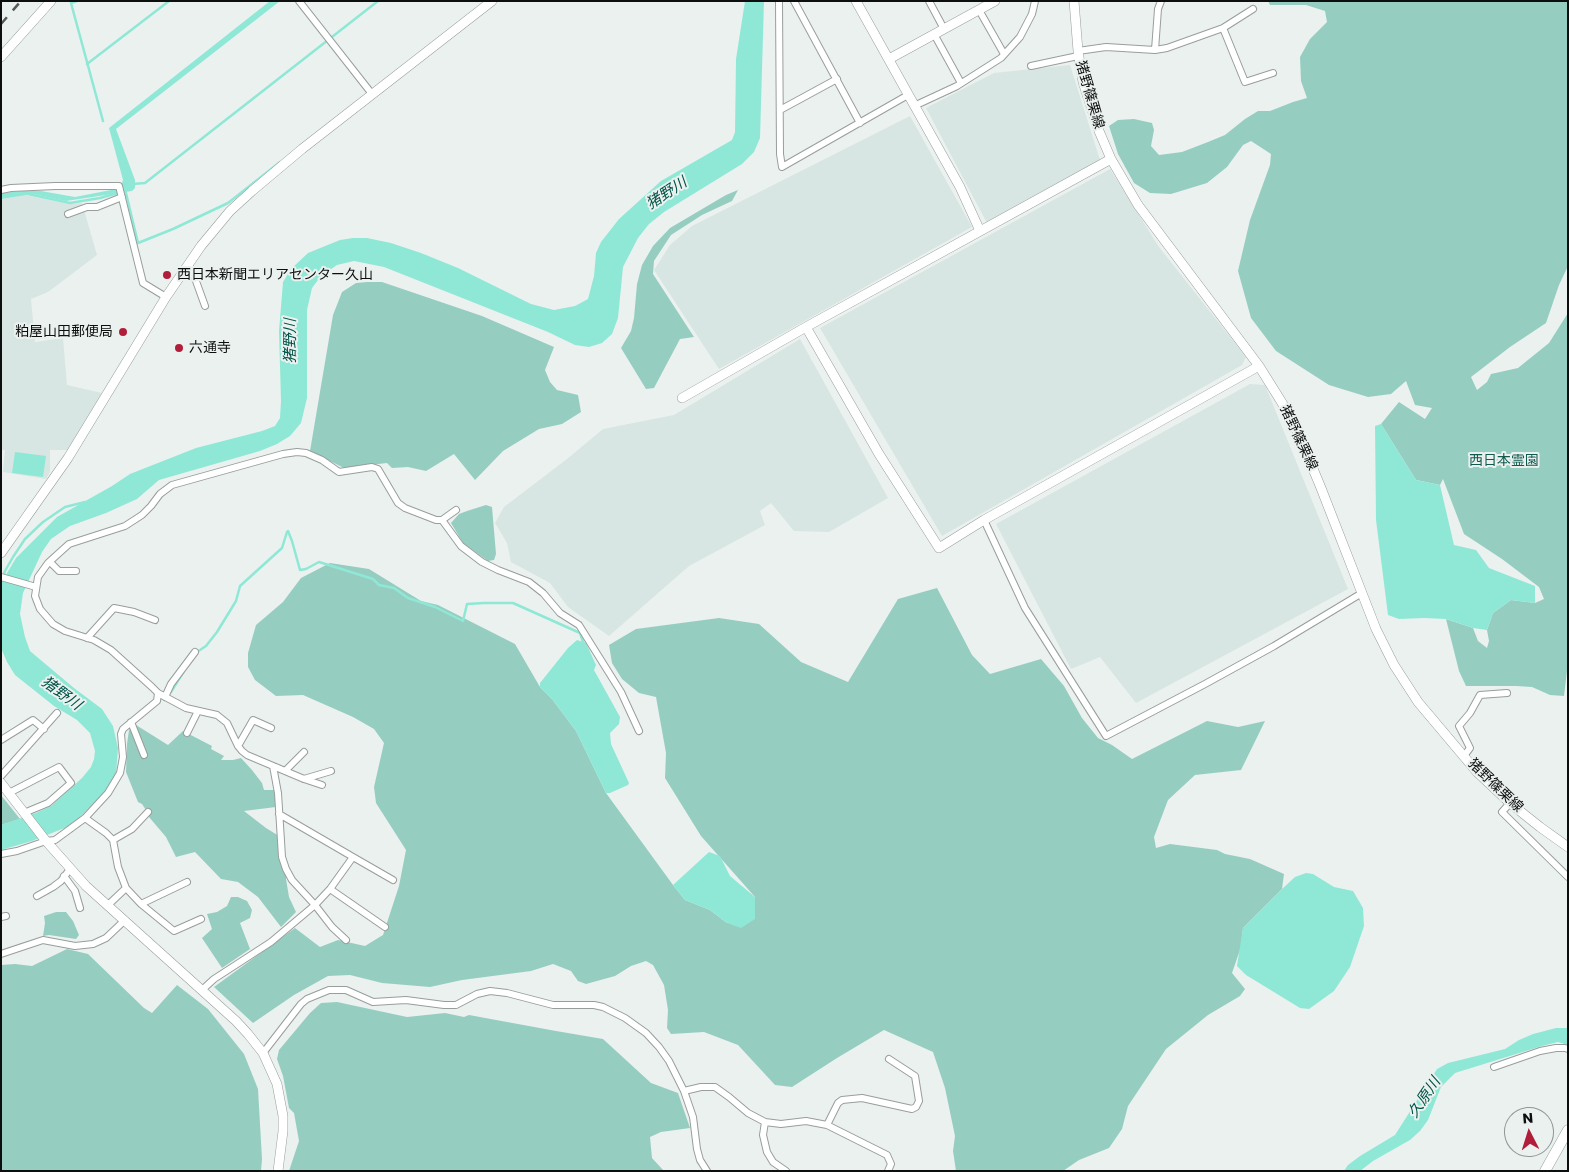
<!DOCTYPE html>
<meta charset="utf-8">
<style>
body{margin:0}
#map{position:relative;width:1569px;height:1172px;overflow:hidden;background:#ebf1ef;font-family:Poppins,sans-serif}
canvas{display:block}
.frame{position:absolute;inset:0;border:2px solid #0d0f0f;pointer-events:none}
.north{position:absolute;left:1504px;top:1107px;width:50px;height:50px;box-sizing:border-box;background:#ebf1ef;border:1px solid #929795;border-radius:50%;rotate:355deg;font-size:14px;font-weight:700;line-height:20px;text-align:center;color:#0d0f0f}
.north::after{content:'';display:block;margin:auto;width:18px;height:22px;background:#b11e3b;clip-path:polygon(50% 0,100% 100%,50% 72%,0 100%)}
</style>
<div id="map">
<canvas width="1569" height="1172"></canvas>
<div class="frame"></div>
<div class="north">N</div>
</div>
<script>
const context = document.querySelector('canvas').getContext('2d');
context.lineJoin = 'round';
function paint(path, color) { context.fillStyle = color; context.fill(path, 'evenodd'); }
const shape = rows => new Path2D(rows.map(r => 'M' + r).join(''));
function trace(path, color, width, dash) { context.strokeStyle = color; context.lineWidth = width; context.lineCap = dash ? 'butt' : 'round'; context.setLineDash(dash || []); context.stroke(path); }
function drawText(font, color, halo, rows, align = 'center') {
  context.font = font + ' Poppins,"Noto Sans JP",sans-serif'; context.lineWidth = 4; context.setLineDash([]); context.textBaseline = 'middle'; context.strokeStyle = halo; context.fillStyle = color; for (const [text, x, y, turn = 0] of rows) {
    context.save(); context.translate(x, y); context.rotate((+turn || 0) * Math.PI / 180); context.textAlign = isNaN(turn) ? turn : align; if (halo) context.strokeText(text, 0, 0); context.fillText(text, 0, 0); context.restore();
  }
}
paint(shape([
 [1070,65,1100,160,987,223,926,108,994,73],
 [910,116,972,227,719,369,654,270,670,245,692,226],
 [1110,169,1159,247,1246,357,1242,365,942,536,820,328],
 [25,195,69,204,82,203,97,255,48,292,31,299,35,342,63,338,67,385,102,393,68,450,50,450,50,472,46,479,3,472,5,450,1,450,1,199],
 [800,339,888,498,829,532,794,531,771,503,760,511,765,525,689,566,609,636,568,607,550,583,511,562,507,543,495,523,504,507,567,459,603,429,674,415],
 [1250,384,1265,385,1348,589,1136,703,1100,657,1071,669,996,524]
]), '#d7e6e2');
paint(shape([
 [1268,1,1568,1,1568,266,1559,285,1546,323,1510,347,1471,377,1477,390,1487,382,1491,374,1518,368,1549,343,1568,313,1568,662,1564,696,1550,695,1532,687,1516,686,1466,686,1459,671,1446,619,1473,628,1478,641,1487,648,1489,641,1487,630,1493,613,1511,600,1535,603,1544,599,1539,587,1502,559,1464,534,1443,479,1440,485,1416,480,1381,424,1399,402,1425,419,1432,408,1415,405,1406,381,1391,394,1368,397,1329,385,1276,351,1251,318,1238,271,1250,220,1270,165,1271,154,1251,141,1243,145,1227,167,1207,183,1171,194,1150,193,1134,183,1118,154,1109,126,1118,120,1134,119,1152,123,1154,130,1151,146,1159,155,1182,152,1208,142,1225,135,1245,119,1258,111,1270,111,1293,102,1307,98,1301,81,1300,57,1310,39,1327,22,1325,11,1306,5,1270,5],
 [738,190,732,201,702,215,671,235,654,261,653,274,694,337,680,339,654,388,646,389,621,348,631,331,634,318,637,284,642,265,653,246,670,228,726,195],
 [367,282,382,282,482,316,554,347,545,370,550,382,557,390,578,395,581,412,562,424,539,429,503,451,475,480,454,454,426,471,408,467,392,468,387,463,344,468,310,451,333,315,342,292,356,283],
 [486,505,492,507,496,554,494,560,488,561,463,543,451,523,459,514,467,511],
 [330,563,369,569,421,601,438,605,515,644,540,687,552,699,576,731,606,793,673,885,685,900,710,910,727,923,755,897,701,836,665,778,666,753,656,697,639,693,622,679,612,663,609,645,636,629,719,618,759,624,801,662,848,682,898,599,937,588,972,655,990,674,1041,659,1064,686,1082,718,1098,738,1112,745,1132,759,1207,721,1238,727,1265,721,1241,770,1195,775,1168,800,1154,837,1156,848,1170,844,1217,850,1225,854,1250,859,1284,874,1282,889,1243,928,1241,947,1232,973,1245,989,1240,996,1208,1015,1166,1049,1128,1106,1122,1129,1109,1148,1079,1160,1063,1171,956,1171,953,1151,955,1136,945,1088,933,1052,884,1030,837,1058,792,1087,775,1085,738,1045,704,1032,671,1034,667,1028,668,1010,664,985,653,965,646,961,631,966,615,976,586,984,578,981,571,971,553,964,531,971,462,980,430,987,382,983,350,975,328,976,294,995,253,1023,214,987,295,928,320,947,338,940,365,946,383,935,399,886,406,850,376,803,374,787,384,743,374,729,353,717,303,695,276,696,255,680,248,667,248,653,256,625,283,602,301,578],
 [136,725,168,745,183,731,212,746,211,749,224,756,221,760,233,760,241,758,252,770,262,783,264,790,277,790,276,807,244,811,266,828,279,836,289,870,286,879,289,897,296,912,281,927,258,897,238,882,221,879,195,852,176,857,166,837,149,817,150,810,146,810,142,804,138,802,126,772,127,744,129,730],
 [1,795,20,819,1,825],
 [231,897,238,897,247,901,252,910,250,918,240,923,250,949,222,968,202,938,212,929,207,914,217,912,227,906],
 [56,912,66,912,73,921,79,935,76,939,49,935,43,936,45,923,44,916],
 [67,949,88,954,144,1008,152,1013,177,985,208,1009,244,1054,258,1089,262,1159,261,1171,1,1171,1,965,15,964,32,966],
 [337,1002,407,1017,445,1013,464,1017,469,1015,556,1031,603,1039,651,1083,678,1093,690,1128,661,1132,650,1137,652,1158,664,1171,289,1171,299,1141,294,1113,289,1108,283,1076,277,1059,279,1050,310,1013,321,1003]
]), '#96cdc1');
paint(shape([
 [270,1,280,1,116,129,135,180,135,188,132,191,66,201,33,194,1,199,1,193,22,191,41,191,75,197,116,189,121,186,123,180,109,128],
 [745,1,764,1,760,138,754,152,742,164,664,212,649,224,638,238,623,267,618,318,612,334,602,343,589,347,575,345,548,332,384,267,354,261,337,265,321,276,312,288,307,310,307,398,301,423,290,436,277,444,260,451,159,480,137,499,106,513,70,526,51,539,42,552,23,593,20,614,25,637,30,651,74,688,102,709,113,726,118,748,116,775,103,794,72,825,32,841,1,850,1,825,36,813,51,806,82,778,91,767,94,759,95,751,90,733,77,720,54,706,15,675,7,662,1,648,1,583,16,558,57,517,112,486,130,474,196,448,262,431,275,426,280,418,281,401,279,331,283,282,291,269,308,253,340,240,353,238,367,238,391,243,421,253,458,268,531,304,554,310,575,306,588,299,594,276,596,253,601,242,619,219,661,181,732,140,735,132,736,59],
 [1381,424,1416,480,1440,485,1454,545,1476,550,1489,568,1535,586,1535,603,1511,600,1493,613,1487,630,1473,628,1446,619,1424,618,1399,619,1388,615,1376,520,1375,426],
 [15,452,46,456,43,477,12,473],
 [577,640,586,643,596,665,594,670,620,717,619,724,610,733,611,744,629,783,628,785,610,793,606,793,576,731,552,699,540,687,540,683,568,648],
 [709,852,720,856,730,876,755,897,755,919,741,928,727,923,710,910,685,900,673,885],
 [1306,873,1313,874,1334,887,1353,891,1363,908,1364,926,1350,967,1334,991,1309,1009,1300,1008,1246,975,1237,966,1243,928,1282,889,1295,877],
 [1556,1028,1568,1028,1568,1045,1558,1042,1542,1046,1455,1073,1441,1087,1428,1120,1420,1131,1410,1140,1373,1161,1360,1171,1344,1171,1348,1165,1360,1156,1395,1135,1437,1069,1448,1063,1505,1049,1519,1040,1533,1034]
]), '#8fe8d6');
trace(shape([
 [77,1,71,3,103,121],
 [87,64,169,1],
 [132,184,145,183,378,1],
 [125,189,138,243,173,229,228,203,280,162],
 [28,194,70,203,100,198,118,193],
 [288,531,292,541,300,570,306,569,319,562,373,579,379,585,394,588,408,598,435,607,463,621,467,604,484,603,513,603,580,633,584,645],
 [1,583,5,571,13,557,25,539,43,522,65,507,85,502],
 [197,652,206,646,217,632,236,601,240,586,282,548,287,532],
 [171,692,184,671]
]), '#8fe8d6', 2.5);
const street = shape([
 [299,1,372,94],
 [779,1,780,154,782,167,908,95],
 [794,1,860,123],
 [929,1,944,29],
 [979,10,1004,54],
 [1223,28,1245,82,1273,73],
 [934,34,961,83],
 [1155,50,1167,48,1223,28,1253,9],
 [1078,51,1106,47,1155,50,1158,9,1161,1],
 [1031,66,1078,56],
 [914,106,957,86,1001,58,1020,37,1032,14,1035,1],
 [780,110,837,79],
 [1,190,11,188,55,186,119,186,143,283,166,297],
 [68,214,87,207,97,207,122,197],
 [188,265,192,270,205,306],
 [442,520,461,546,482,562,498,570,529,582,543,593,560,613,579,625,621,692,639,731],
 [984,520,1025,608,1106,736,1205,684,1274,646,1362,593],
 [50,562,59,571,76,571],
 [1,577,36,587],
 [87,638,114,608,134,612,155,620],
 [165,697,171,684,195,652],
 [131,722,144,755],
 [187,733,198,711],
 [1,740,33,720,44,729],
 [238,746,253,720,271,728],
 [1464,756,1470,748,1459,726,1470,713,1480,695,1507,693],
 [273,766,278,793,282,857,286,869,292,880,315,905,332,927,346,940],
 [285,771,304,752],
 [1,776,57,713],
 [304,779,331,771],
 [322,785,304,779,247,755,242,751,238,746,227,723,217,715,186,708,158,693,152,687,111,650,94,640,65,631,53,624,40,609,35,596,38,577,48,563,69,544,125,526,142,515,151,506,160,494,172,485,283,454,297,452,306,453,322,460,339,472,372,467,378,469,398,503,405,508,436,520,442,520,456,510],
 [9,793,59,767,71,783,48,803,24,813],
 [1510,803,1502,812,1568,877],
 [85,818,106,833,113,840,118,867,126,888,141,904,174,931,201,919],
 [113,840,132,829,148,812],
 [1,854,17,851,46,841,55,840,85,818,108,793,120,773,123,757,121,734,123,729,157,701,158,693],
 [353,857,393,880],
 [64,876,75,891,80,908],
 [330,889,385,927],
 [37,896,53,887,61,881,70,869],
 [141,904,187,882],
 [107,906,126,888],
 [1,917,6,916],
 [1,954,43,940,75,946,93,944,106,938,124,921],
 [202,990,214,979,271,942,315,905,330,889,353,857,279,814],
 [263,1053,301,1004,307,999,329,990,346,990,373,1002,406,1000,444,1005,456,1005,477,994,490,991,507,993,553,1005,594,1005,603,1007,625,1018,646,1033,659,1047,669,1061,684,1091,693,1117,697,1149,700,1160,707,1171],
 [1494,1067,1540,1051,1556,1048,1565,1048,1568,1049],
 [684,1091,701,1087,715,1087,729,1097,748,1113,765,1122,781,1124,806,1121,827,1125,887,1155,891,1164,888,1171],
 [765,1122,763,1135,767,1152,773,1162,786,1171],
 [827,1125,838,1103,842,1100,862,1098,912,1109,916,1107,919,1101,915,1076,889,1059]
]);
const secondary = shape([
 [856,1,960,187,980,231],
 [1074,1,1078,51,1083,82,1099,131,1111,159,1138,205,1259,366,1284,406,1299,435,1321,488,1376,629,1394,665,1418,702,1477,772,1510,803,1540,827,1568,847],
 [1,57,51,1],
 [889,59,995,1],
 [806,327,879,454,939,548,984,520,1259,366],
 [682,398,806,327,1111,159],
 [1,553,68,458,166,297,201,246,230,211,252,191,302,149,492,1],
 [1,783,46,841,86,886,236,1021,248,1034,263,1053,277,1084,283,1116,283,1131,278,1171]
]);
const primary = shape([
 [1545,1171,1568,1130]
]);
trace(street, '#989e9c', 8);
trace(secondary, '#989e9c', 10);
trace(primary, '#989e9c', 11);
trace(street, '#fff', 6);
trace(secondary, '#fff', 9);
trace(primary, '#fff', 10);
trace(shape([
 [1,24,21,1]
]), '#555958', 2.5, [9, 9]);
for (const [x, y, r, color] of [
 [167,275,5,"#b11e3b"],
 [123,332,5,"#b11e3b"],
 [179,348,5,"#b11e3b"]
]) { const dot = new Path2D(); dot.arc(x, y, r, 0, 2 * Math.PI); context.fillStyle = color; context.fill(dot); trace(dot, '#ebf1ef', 2); }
drawText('14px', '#0d0f0f', '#ebf1ef', [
 ["猪野篠栗線",1089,95,74],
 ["猪野篠栗線",1298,438,65],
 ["猪野篠栗線",1495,786,44]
]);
drawText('14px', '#0d0f0f', '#ebf1ef', [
 ["西日本新聞エリアセンター久山",177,275],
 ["粕屋山田郵便局",113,332,"right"],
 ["六通寺",189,348]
], 'left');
drawText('14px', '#105b50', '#ebf1ef', [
 ["西日本霊園",1504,461]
]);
drawText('italic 15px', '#005348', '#ebf1ef', [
 ["猪野川",667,194,-33],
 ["猪野川",291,341,-90],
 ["猪野川",61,694,36],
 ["久原川",1425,1098,-56]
]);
</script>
